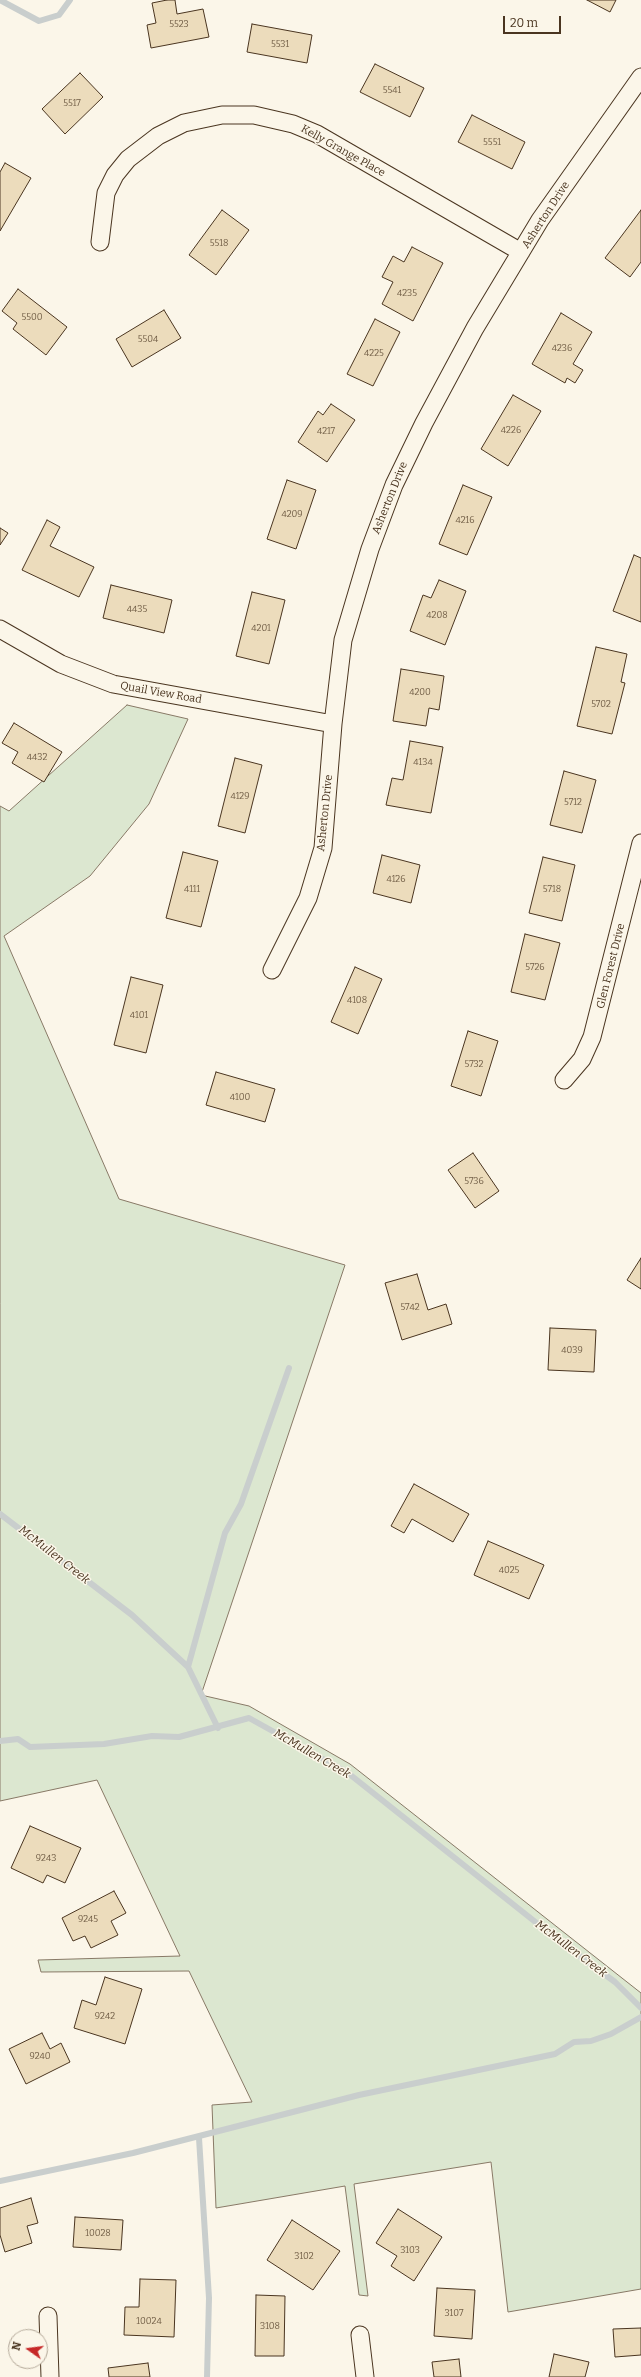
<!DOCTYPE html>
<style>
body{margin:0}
#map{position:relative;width:641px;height:2377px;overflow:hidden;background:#fbf6e9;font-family:Bitter,serif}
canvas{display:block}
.north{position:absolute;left:8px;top:2329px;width:40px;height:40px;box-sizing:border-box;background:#fbf6e9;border:1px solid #b4a999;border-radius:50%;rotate:284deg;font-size:11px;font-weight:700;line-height:16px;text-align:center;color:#4a3520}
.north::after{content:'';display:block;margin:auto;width:14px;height:18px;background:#c62828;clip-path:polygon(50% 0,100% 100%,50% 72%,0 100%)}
.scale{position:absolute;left:503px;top:16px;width:58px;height:18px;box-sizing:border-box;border:2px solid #4a3520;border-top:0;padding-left:5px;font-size:12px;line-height:14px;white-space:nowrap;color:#4a3520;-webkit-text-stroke:3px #fbf6e9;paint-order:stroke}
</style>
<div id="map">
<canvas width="641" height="2377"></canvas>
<div class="north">N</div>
<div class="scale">20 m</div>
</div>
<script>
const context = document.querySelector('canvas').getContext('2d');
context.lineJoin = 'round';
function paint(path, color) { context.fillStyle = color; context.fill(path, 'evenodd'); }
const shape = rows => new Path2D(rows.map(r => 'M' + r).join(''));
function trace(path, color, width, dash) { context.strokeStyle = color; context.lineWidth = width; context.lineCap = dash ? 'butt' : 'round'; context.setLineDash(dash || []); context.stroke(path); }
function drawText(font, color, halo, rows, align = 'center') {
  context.font = font + ' Bitter,serif'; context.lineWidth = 3; context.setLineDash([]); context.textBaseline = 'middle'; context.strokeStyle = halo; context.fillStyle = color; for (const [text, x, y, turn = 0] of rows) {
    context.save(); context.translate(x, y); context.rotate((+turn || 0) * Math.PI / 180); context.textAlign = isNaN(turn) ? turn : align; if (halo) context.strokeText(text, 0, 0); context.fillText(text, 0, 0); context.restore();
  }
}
const green = shape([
 [127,705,188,719,149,804,90,876,4,936,119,1199,345,1265,201,1695,249,1706,350,1764,641,1993,641,2289,508,2312,491,2162,354,2184,368,2296,359,2295,345,2186,216,2208,212,2105,252,2102,189,1971,41,1972,38,1960,180,1956,97,1780,0,1801,0,806,9,811,127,705]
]);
paint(green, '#dce7d0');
trace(green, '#887966', 1);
trace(shape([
 [0,0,39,21,59,15,70,0],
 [0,1514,132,1615,188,1667,218,1728],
 [188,1667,225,1533,241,1504,289,1368],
 [0,1741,18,1739,30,1747,104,1744,152,1736,179,1737,249,1718,348,1773,558,1940,615,1982,641,2008],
 [199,2138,209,2298,207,2377],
 [0,2181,133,2153,359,2095,555,2054,574,2042,591,2041,611,2034,641,2017]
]), '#c9cecd', 6);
const building = shape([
 [167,0,175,0,177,14,203,9,209,37,151,48,147,25,156,23,152,3,167,0],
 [587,0,616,0,610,12,587,0],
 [252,24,312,35,307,63,247,52,252,24],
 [375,64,424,88,410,117,360,92,375,64],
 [80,73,103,97,65,134,42,109,80,73],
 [472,115,525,142,512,169,458,142,472,115],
 [5,163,31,178,0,231,0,172,5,163],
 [222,210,249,230,216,275,189,255,222,210],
 [641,210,641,262,630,277,605,258,641,210],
 [412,247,443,263,413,321,382,304,393,282,382,277,393,256,404,262,412,247],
 [18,289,67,327,46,355,13,329,17,323,2,311,18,289],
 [164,310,181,338,132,367,116,339,164,310],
 [561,313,592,332,573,364,583,370,575,383,567,378,565,383,532,364,561,313],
 [375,319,400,332,373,386,347,374,375,319],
 [513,395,541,411,508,466,481,449,513,395],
 [331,404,355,420,327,462,298,442,318,411,323,415,331,404],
 [287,480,316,490,296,549,267,539,287,480],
 [463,485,492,497,467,555,439,544,463,485],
 [47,520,60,527,50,546,94,567,79,597,22,570,47,520],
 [0,528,8,533,0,545,0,528],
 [634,555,641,558,641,622,613,611,634,555],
 [439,580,466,591,445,645,410,631,423,595,431,598,439,580],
 [111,585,172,600,164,633,103,618,111,585],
 [252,592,285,600,269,664,236,656,252,592],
 [596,647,627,654,621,682,625,683,612,734,577,726,596,647],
 [401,669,444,676,439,710,429,708,426,726,393,721,401,669],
 [14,723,62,752,44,782,12,763,18,752,2,743,14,723],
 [410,741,443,747,431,813,386,805,392,778,403,780,410,741],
 [235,758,262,765,245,833,218,826,235,758],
 [564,771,596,780,582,833,550,825,564,771],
 [183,852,218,861,201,927,166,918,183,852],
 [382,855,420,865,411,903,373,893,382,855],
 [543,857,575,865,562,921,529,913,543,857],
 [525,934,560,943,545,1000,511,992,525,934],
 [355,967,382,979,358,1034,331,1022,355,967],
 [131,977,163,985,146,1053,114,1045,131,977],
 [468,1031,498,1041,481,1096,451,1086,468,1031],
 [216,1072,275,1089,265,1122,206,1105,216,1072],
 [473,1153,499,1191,475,1208,448,1170,473,1153],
 [641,1258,641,1289,627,1280,641,1258],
 [417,1274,428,1310,446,1304,452,1324,402,1340,385,1283,417,1274],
 [550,1328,596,1330,594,1372,548,1370,550,1328],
 [414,1484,469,1514,453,1542,412,1519,404,1533,391,1526,414,1484],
 [488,1541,544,1565,529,1599,474,1575,488,1541],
 [30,1826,81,1848,65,1883,47,1875,43,1883,11,1868,30,1826],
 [114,1891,126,1913,111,1921,118,1935,91,1948,85,1936,73,1941,62,1918,114,1891],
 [105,1977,142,1989,125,2044,74,2028,82,2000,96,2005,105,1977],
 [42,2033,50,2049,61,2043,70,2062,26,2084,9,2049,42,2033],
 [31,2198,38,2223,27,2226,32,2243,5,2252,0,2235,0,2208,31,2198],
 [398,2209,442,2237,414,2281,391,2266,397,2256,376,2243,398,2209],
 [75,2217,123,2220,121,2250,73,2247,75,2217],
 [292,2220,340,2251,313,2290,267,2260,292,2220],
 [140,2279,176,2280,174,2337,124,2335,125,2307,139,2307,140,2279],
 [437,2288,475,2290,472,2339,434,2336,437,2288],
 [256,2295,285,2296,284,2356,255,2356,256,2295],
 [641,2328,641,2355,615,2357,613,2329,641,2328],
 [554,2354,589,2362,585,2377,549,2377,554,2354],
 [459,2359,461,2377,434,2377,432,2362,459,2359],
 [148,2363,150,2377,109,2377,108,2368,148,2363]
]);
paint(building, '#ecdcbc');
trace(building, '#4a3520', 1);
const street = shape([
 [100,242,106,193,115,175,128,159,158,136,184,123,222,115,254,115,293,124,317,134,521,252],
 [0,629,61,664,113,684,333,724],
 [272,970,308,898,323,848,333,724,343,640,370,549,394,485,424,423,475,328,540,220,641,77],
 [564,1080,582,1059,592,1037,641,843],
 [48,2316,50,2377],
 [360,2335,365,2377]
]);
trace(street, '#4a3520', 19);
trace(street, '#fbf6e9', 17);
drawText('9px', '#725f47', null, [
 ["5523",179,24],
 ["5531",280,44],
 ["5541",392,90],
 ["5517",72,103],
 ["5551",492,142],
 ["5518",219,243],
 ["4235",407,293],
 ["5500",32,317],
 ["5504",148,339],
 ["4236",562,348],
 ["4225",374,353],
 ["4226",511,430],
 ["4217",326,431],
 ["4209",292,514],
 ["4216",465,520],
 ["4435",137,609],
 ["4208",437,615],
 ["4201",261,628],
 ["4200",420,692],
 ["5702",601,704],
 ["4432",37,757],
 ["4134",423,762],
 ["4129",240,796],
 ["5712",573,802],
 ["4126",396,879],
 ["4111",192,889],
 ["5718",552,889],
 ["5726",535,967],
 ["4108",357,1000],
 ["4101",139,1015],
 ["5732",474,1064],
 ["4100",240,1097],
 ["5736",474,1181],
 ["5742",410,1307],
 ["4039",572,1350],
 ["4025",509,1570],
 ["9243",46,1858],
 ["9245",88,1919],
 ["9242",105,2016],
 ["9240",40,2056],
 ["10028",98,2233],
 ["3103",410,2250],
 ["3102",304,2256],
 ["3107",454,2313],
 ["10024",149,2321],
 ["3108",270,2326]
]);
drawText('11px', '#4a3520', '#fbf6e9', [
 ["Kelly Grange Place",343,151,29],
 ["Asherton Drive",546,215,-57],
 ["Asherton Drive",390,498,-68],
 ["Quail View Road",161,693,10],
 ["Asherton Drive",325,813,-84],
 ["Glen Forest Drive",611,966,-76]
]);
drawText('italic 12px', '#4a3520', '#fbf6e9', [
 ["McMullen Creek",54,1555,38],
 ["McMullen Creek",312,1754,30],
 ["McMullen Creek",571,1949,37]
]);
</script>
